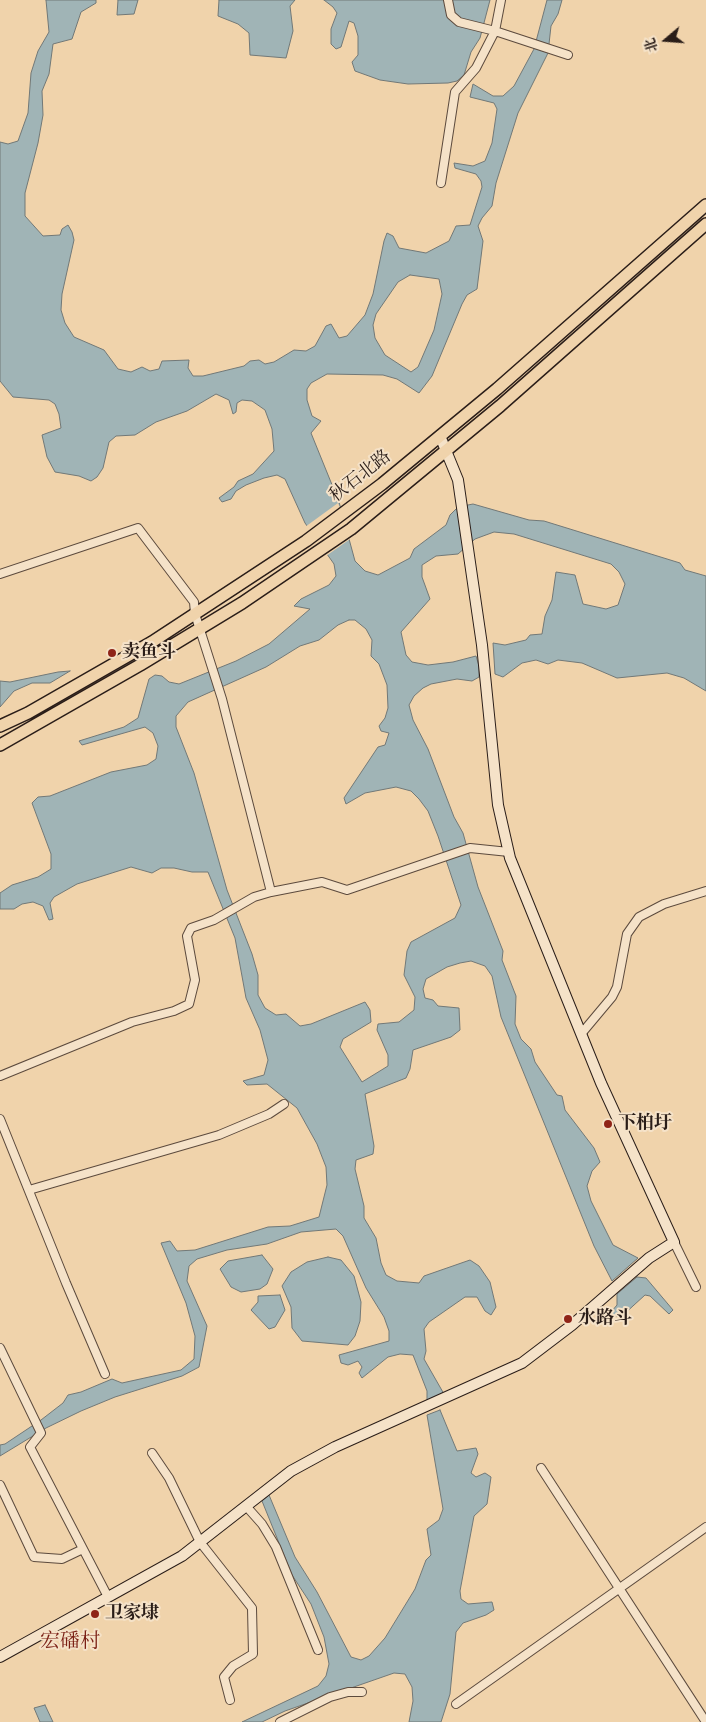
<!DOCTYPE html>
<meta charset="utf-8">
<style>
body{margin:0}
#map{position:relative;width:706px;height:1722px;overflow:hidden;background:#f0d3ab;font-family:"IM FELL Double Pica","Noto Serif SC",serif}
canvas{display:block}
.north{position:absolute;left:641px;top:15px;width:50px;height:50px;-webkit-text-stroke:4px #f5e2c8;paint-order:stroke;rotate:252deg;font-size:14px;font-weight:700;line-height:20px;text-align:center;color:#2a1d18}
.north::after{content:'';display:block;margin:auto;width:18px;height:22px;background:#2a1d18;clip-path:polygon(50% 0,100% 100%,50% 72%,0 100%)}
</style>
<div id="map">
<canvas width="706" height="1722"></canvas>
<div class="north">北</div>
</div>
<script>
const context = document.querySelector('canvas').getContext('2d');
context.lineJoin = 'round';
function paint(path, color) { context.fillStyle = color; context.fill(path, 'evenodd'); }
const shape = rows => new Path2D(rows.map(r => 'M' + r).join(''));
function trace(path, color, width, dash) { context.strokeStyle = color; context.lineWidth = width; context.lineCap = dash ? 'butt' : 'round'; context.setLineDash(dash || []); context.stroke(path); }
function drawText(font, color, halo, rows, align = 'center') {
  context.font = font + ' "IM FELL Double Pica","Noto Serif SC",serif'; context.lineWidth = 4; context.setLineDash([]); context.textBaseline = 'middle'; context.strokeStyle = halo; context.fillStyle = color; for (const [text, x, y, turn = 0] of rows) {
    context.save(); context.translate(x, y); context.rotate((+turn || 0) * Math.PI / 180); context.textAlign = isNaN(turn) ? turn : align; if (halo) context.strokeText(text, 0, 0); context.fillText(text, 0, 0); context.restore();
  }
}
const water = shape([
 [46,0,96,0,96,3,81,12,72,39,53,44,49,74,42,91,43,115,38,143,25,193,25,216,43,236,60,235,62,229,68,225,72,232,74,240,62,294,61,310,65,323,74,337,104,350,118,369,131,372,142,367,150,371,159,369,162,361,189,360,188,368,193,376,203,376,244,366,250,361,259,360,265,364,274,362,294,350,306,351,315,346,326,326,331,324,339,338,347,336,365,315,373,294,384,241,387,233,393,236,399,248,426,253,449,241,456,226,470,225,482,187,481,181,476,174,455,168,454,163,473,166,485,161,492,143,497,109,494,103,470,97,473,84,493,96,503,96,514,86,534,49,547,0,562,0,558,14,551,26,548,53,518,113,496,183,492,206,482,218,478,226,483,241,477,289,467,295,462,304,432,376,419,393,397,379,383,375,327,374,311,383,307,389,307,400,312,416,321,421,311,433,339,502,355,561,365,571,378,575,410,558,414,549,446,525,450,515,458,507,473,504,529,520,544,521,680,563,685,570,706,576,706,691,684,678,667,673,617,678,582,663,558,660,548,664,536,660,522,663,503,677,495,674,493,643,505,645,526,640,530,635,542,634,545,616,552,600,556,572,575,575,583,604,606,609,618,605,625,584,619,572,611,564,514,534,494,532,475,539,458,554,436,556,422,565,422,577,430,599,401,632,406,655,412,662,428,665,453,662,476,656,479,666,479,677,472,681,457,679,431,684,423,688,414,696,409,705,413,720,428,749,454,817,463,833,478,887,503,951,502,960,516,996,515,1024,521,1039,531,1049,535,1062,557,1095,562,1096,565,1110,594,1148,600,1162,592,1171,587,1186,591,1201,613,1245,638,1258,612,1281,594,1246,501,1017,492,976,485,966,471,961,460,963,447,967,426,979,423,989,425,998,433,1000,438,1006,459,1008,460,1030,451,1037,413,1050,410,1069,406,1078,365,1094,374,1146,373,1154,356,1160,355,1169,364,1206,364,1218,376,1238,381,1263,386,1275,397,1281,419,1283,424,1276,470,1260,479,1266,490,1282,496,1307,491,1315,485,1311,477,1297,465,1297,429,1322,424,1329,426,1351,424,1359,444,1394,427,1402,427,1391,413,1355,400,1354,388,1357,362,1378,359,1373,362,1367,358,1361,348,1365,341,1363,339,1355,389,1341,389,1331,384,1317,366,1288,343,1236,336,1229,301,1232,267,1244,227,1250,197,1259,189,1266,187,1281,207,1326,199,1367,182,1376,115,1397,81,1411,46,1428,0,1456,0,1445,5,1444,41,1420,63,1403,68,1395,81,1392,112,1379,122,1383,181,1370,194,1359,195,1336,186,1303,161,1243,170,1241,177,1251,195,1250,268,1227,290,1226,319,1217,327,1185,326,1167,317,1144,297,1108,267,1084,247,1085,243,1081,264,1075,268,1060,260,1030,246,998,235,938,208,872,192,872,174,868,161,868,152,873,131,867,77,884,54,897,50,903,53,919,49,920,43,906,33,902,22,904,14,909,0,909,0,893,12,885,38,877,51,869,51,854,32,803,38,797,50,796,111,772,147,765,156,759,158,746,153,733,145,727,82,745,79,741,124,727,138,718,149,679,155,675,162,676,169,682,179,684,236,661,269,644,310,609,294,606,301,599,329,585,336,576,334,564,305,523,285,479,277,475,264,478,246,485,236,491,231,499,222,502,219,498,234,487,238,481,253,474,274,451,272,429,265,410,252,401,242,400,237,403,236,412,233,414,229,400,216,394,187,411,156,422,135,435,116,436,109,442,103,468,97,477,91,481,79,476,55,472,47,457,42,435,61,428,59,414,55,404,49,400,13,397,0,381,0,142,8,144,18,141,28,113,31,73,38,51,49,32,46,0],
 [410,275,439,279,442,294,434,330,418,367,411,372,385,355,375,338,373,325,376,314,398,282,410,275],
 [349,620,355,620,366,629,372,640,371,656,379,664,387,685,388,708,385,718,379,726,381,731,389,733,385,745,378,747,344,798,346,804,365,793,396,787,411,791,419,799,428,811,438,836,461,905,455,918,411,942,407,951,404,975,415,997,414,1010,399,1022,378,1024,377,1030,388,1055,388,1066,362,1082,340,1047,343,1039,371,1022,370,1010,365,1002,311,1024,300,1026,286,1014,276,1015,265,1008,258,995,258,975,252,954,227,890,194,773,176,727,176,716,188,702,266,667,300,646,319,640,338,625,349,620],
 [118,0,138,0,134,14,117,15,118,0],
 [219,0,295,0,290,6,293,31,286,58,250,55,249,33,238,24,218,16,219,0],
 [324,0,490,0,480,38,471,52,464,75,457,81,448,83,408,84,380,80,355,71,352,62,358,55,358,36,354,23,349,21,341,47,336,49,331,44,331,29,337,13,333,7,324,0],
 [70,671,50,683,32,683,14,691,0,707,0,681,10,682,58,672,70,671],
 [262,1255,273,1269,267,1284,260,1289,241,1292,231,1287,220,1269,228,1261,262,1255],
 [328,1257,341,1260,354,1276,361,1302,360,1321,355,1336,348,1345,302,1341,292,1328,291,1307,282,1286,291,1272,307,1262,328,1257],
 [637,1277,646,1278,673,1310,669,1314,650,1296,645,1295,622,1316,613,1316,611,1312,617,1305,617,1294,637,1277],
 [280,1295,285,1310,275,1327,269,1329,251,1310,258,1302,258,1296,280,1295],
 [440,1410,457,1451,476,1448,478,1454,471,1473,476,1477,485,1473,491,1477,487,1504,474,1516,460,1591,461,1599,468,1604,492,1602,494,1610,486,1615,463,1623,456,1632,450,1694,441,1722,409,1722,413,1701,412,1687,405,1674,394,1673,285,1711,262,1722,242,1722,318,1686,326,1676,329,1664,324,1637,311,1604,292,1575,262,1501,269,1495,295,1557,317,1592,351,1657,361,1660,369,1656,385,1638,415,1589,426,1560,431,1555,427,1529,439,1520,443,1509,427,1415,440,1410],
 [45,1705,53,1722,40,1722,34,1708,45,1705]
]);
paint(water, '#a0b4b6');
trace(water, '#717877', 1);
paint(shape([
 [338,503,353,537,326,556,305,527]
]), '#f0d3ab');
const street = shape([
 [448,0,451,15,459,22,495,31,568,55],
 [441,183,455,92,476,68,495,31,501,0],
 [0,574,138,528,194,602,195,614,222,699,271,892],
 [581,1034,612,997,617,987,627,934,639,917,664,904,706,891],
 [0,1076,132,1022,174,1011,189,1004,195,980,187,936,191,928,214,920,254,897,271,892,322,882,347,890,470,848,509,852],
 [0,1119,66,1283,105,1374],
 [29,1190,219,1135,269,1114,284,1104],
 [674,1242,696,1287],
 [0,1348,41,1433,30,1447,108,1597],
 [152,1453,169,1478,200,1542,252,1608,253,1654,233,1666,224,1677,230,1700],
 [541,1468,706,1722],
 [0,1485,34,1557,62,1559,83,1549],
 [246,1506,262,1524,276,1547,318,1650],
 [456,1704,706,1527],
 [280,1722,330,1697,348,1692,362,1692]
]);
const secondary = shape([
 [0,1657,182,1556,291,1471,335,1447,522,1363,572,1325,649,1258,674,1242,601,1083,510,858,498,805,482,645,458,480,440,436]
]);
const primary = shape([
 [0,726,28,713,152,642,306,541,382,484,497,389,706,205],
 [0,745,140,665,242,603,351,529,500,406,706,224]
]);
trace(street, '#5c4a3d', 10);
trace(secondary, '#2a1d18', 12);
trace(primary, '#2a1d18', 14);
trace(street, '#f5e2c8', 8);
trace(secondary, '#f5e2c8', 10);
trace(primary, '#f0d3ab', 11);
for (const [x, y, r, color] of [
 [112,653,5,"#8f2418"],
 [608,1124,5,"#8f2418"],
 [568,1319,5,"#8f2418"],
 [95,1614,5,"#8f2418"]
]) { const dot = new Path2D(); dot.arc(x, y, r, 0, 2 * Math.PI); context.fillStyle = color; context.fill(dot); trace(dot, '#f5e2c8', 2); }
drawText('18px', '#2a1d18', '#f5e2c8', [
 ["秋石北路",361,477,-38]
]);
drawText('bold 18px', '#2a1d18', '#f5e2c8', [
 ["卖鱼斗",122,653],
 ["下柏圩",618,1124],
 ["水路斗",578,1319],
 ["卫家埭",105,1614]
], 'left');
drawText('20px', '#7a1f14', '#f5e2c8', [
 ["宏磻村",70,1643]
]);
</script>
